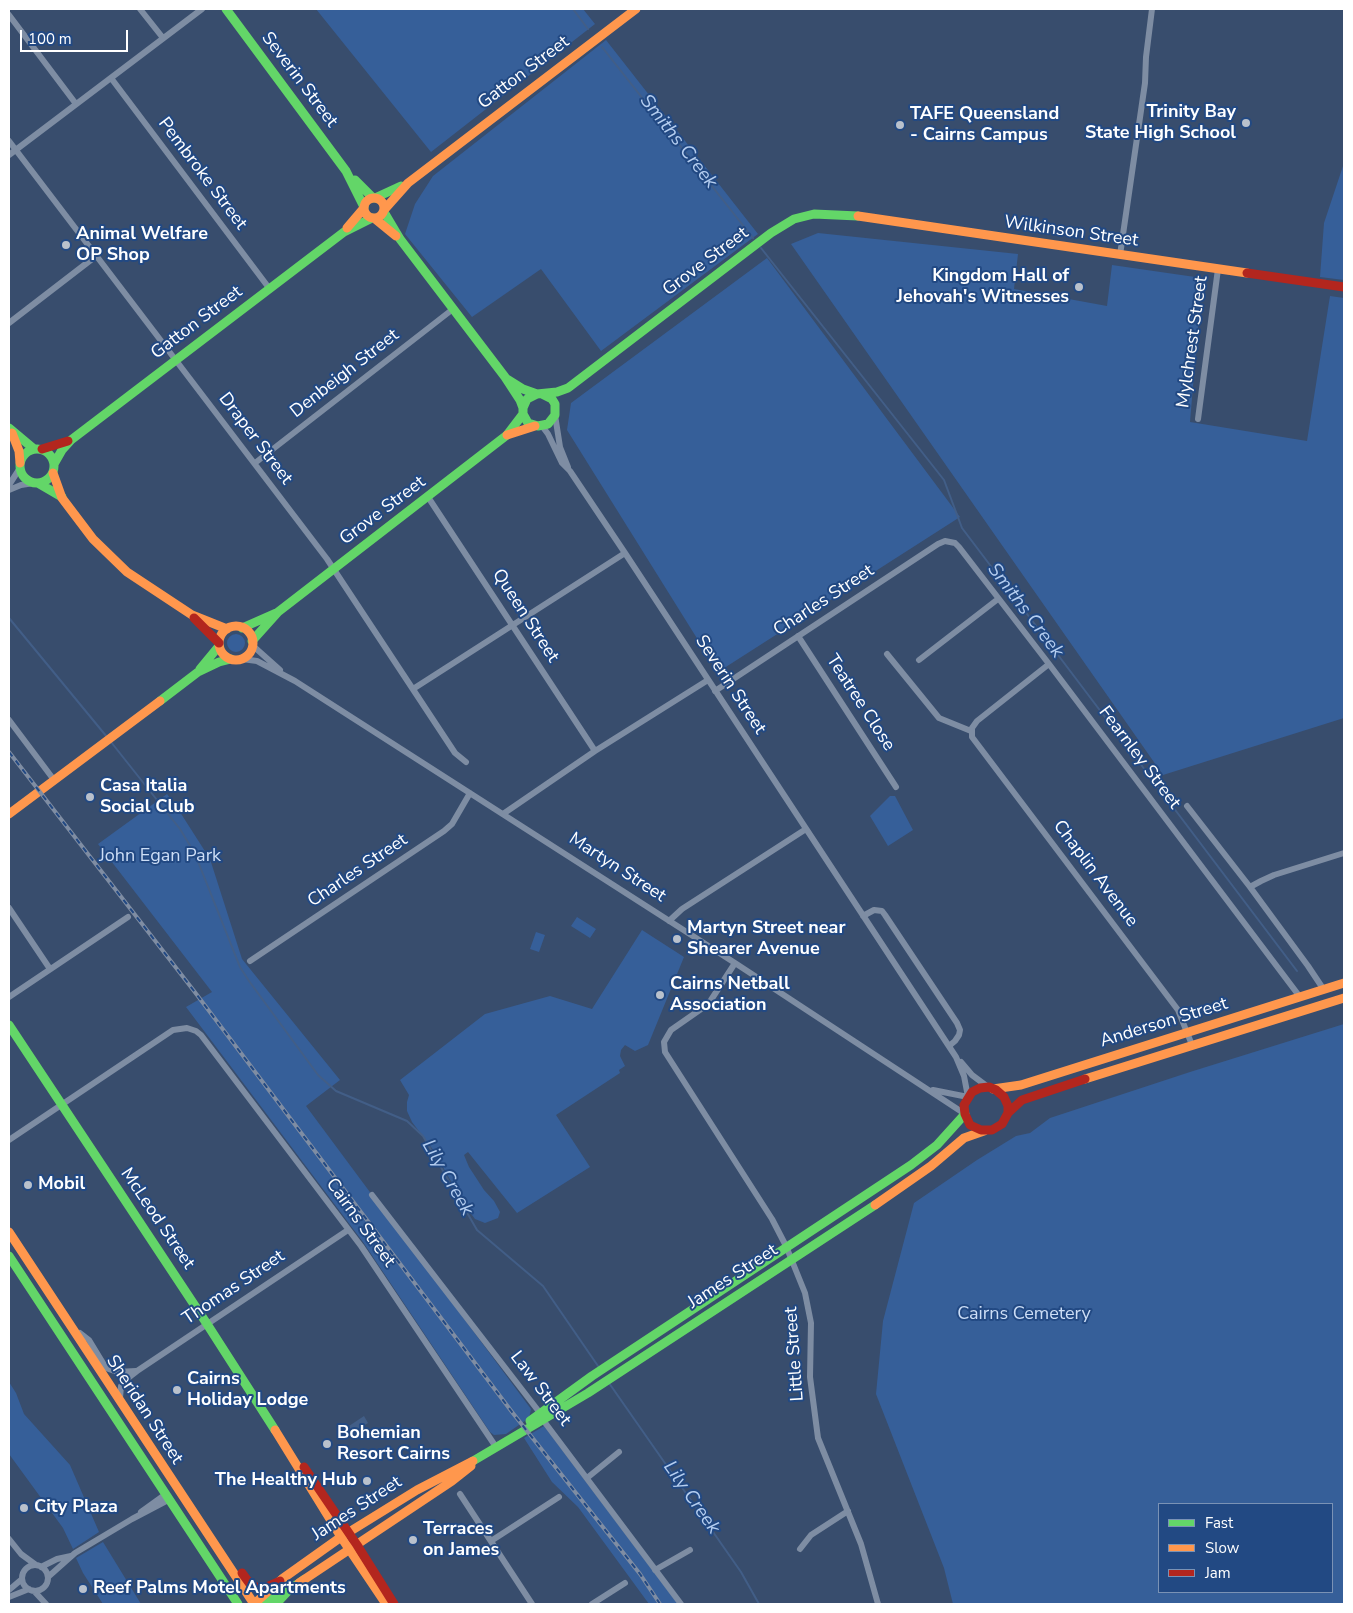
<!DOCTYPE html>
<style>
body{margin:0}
#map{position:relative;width:1353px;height:1613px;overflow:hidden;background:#384d6d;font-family:"Nunito Sans",sans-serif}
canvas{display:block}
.frame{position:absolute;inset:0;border:10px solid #fff;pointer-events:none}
.legend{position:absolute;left:1158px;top:1503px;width:175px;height:90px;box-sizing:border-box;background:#224983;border:1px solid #7a92b5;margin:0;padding:6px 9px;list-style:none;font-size:15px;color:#fff}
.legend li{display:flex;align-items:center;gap:10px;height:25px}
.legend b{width:25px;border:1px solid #7a92b5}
.scale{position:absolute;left:20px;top:30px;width:108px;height:22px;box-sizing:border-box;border:2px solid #fff;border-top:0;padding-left:6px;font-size:15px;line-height:18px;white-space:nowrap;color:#fff;-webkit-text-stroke:4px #224983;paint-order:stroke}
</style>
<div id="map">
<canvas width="1353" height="1613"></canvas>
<div class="frame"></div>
<ul class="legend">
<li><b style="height:6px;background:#63d668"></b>Fast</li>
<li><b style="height:6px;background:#ff974d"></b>Slow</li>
<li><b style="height:6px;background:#b3261e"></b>Jam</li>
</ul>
<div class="scale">100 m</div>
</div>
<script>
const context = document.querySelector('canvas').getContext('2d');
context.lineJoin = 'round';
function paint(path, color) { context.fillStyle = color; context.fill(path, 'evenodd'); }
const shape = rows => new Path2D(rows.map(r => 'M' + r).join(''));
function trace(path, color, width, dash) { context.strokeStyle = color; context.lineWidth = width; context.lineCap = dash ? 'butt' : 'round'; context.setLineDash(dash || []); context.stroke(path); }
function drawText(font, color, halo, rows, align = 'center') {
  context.font = font + ' "Nunito Sans",sans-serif'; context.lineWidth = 4; context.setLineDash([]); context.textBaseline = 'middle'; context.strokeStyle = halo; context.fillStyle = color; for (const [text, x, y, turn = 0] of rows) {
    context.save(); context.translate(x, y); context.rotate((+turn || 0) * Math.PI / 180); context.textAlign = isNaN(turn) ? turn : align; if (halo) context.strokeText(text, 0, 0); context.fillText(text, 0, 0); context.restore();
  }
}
paint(shape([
 [316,9,583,9,595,24,431,152],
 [606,40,758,234,601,351,541,269,472,317,405,234,415,204,433,176],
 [1344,163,1344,280,1320,277,1324,223],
 [818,233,1018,254,1014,289,1107,306,1112,265,1202,278,1190,422,1307,441,1330,296,1344,298,1344,718,1163,775,791,244],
 [767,258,960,517,718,672,567,430,571,403],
 '227 643a9 9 0 1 1 18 0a9 9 0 1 1-18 0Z',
 [167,794,178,809,210,859,242,959,340,1080,306,1106,531,1409,529,1418,506,1434,494,1435,490,1432,363,1242,186,1007,212,992,98,844],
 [890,796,895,796,913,830,888,846,870,816],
 [577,917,596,929,590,938,571,926],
 [642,930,684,957,648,1045,635,1051,625,1045,621,1050,620,1056,625,1066,619,1070,620,1073,556,1115,590,1167,517,1213,468,1152,464,1155,469,1167,484,1190,494,1201,500,1212,498,1218,485,1223,475,1219,463,1203,434,1151,412,1122,407,1111,407,1102,409,1095,400,1080,485,1014,550,996,592,1009],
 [536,932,545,935,539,952,530,949],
 [1344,1024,1344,1604,953,1604,944,1568,876,1394,883,1321,914,1203,977,1160,1016,1136,1030,1133,1050,1118,1190,1072],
 [1159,1504,1332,1504,1332,1592,1159,1592],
 [9,1382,16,1393,24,1414,70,1465,99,1532,73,1549,63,1528,9,1454],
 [544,1426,678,1604,649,1604,578,1507,552,1482,524,1438],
 [103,1542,141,1604,103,1604,83,1573,76,1558]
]), '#365f99');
paint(shape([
 [364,1416,368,1423,350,1434,346,1428]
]), '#425e87');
trace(shape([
 [573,9,588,29],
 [602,47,753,238],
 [761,248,944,480,962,528,1297,971],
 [9,618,107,737],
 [111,742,180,829,195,854,240,967,249,981,318,1075,336,1091,407,1121,423,1136,477,1230,543,1286,598,1366],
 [609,1383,741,1572,759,1604]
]), '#425e87', 2);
trace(shape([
 [140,9,163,38],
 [9,15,76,104],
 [111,78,269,288],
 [9,141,327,559,455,753,466,762],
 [9,155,202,9],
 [1120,255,1145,83,1146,57,1152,9],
 [9,323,96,256],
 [555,415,560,447,568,467],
 [1198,419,1218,269],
 [542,426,548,434,562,463,570,471,625,553,956,1057,964,1076,968,1097],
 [255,463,453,309],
 [9,485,20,468],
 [9,490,21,485,34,483],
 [428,497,595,751],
 [798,636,896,787],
 [252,645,280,670],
 [887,654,939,718,971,731],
 [242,659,257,661,295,681,735,963,965,1114],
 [919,660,998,599],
 [1049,664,977,721,972,728,972,737,1178,1010,1192,1045],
 [413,689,625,553],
 [715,691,938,544,945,541,955,543,959,547,1049,664,1300,997],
 [9,720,54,780],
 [1187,806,1250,887,1308,966,1324,990],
 [503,814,595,751,708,680],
 [1250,887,1261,881,1274,875,1344,853],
 [9,908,50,969],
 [863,916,874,910,882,911,885,915,957,1023,960,1030,959,1035,955,1041,949,1046],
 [669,921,682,909,806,829],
 [250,961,444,831,452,824,470,793],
 [735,963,711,1000,704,1007,671,1030,664,1042,665,1052,772,1219,786,1246,805,1293,811,1323,810,1377,818,1438,861,1544,878,1604],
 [9,997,128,917],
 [961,1062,972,1075,988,1087],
 [933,1090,968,1097],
 [9,1140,173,1030,187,1028,196,1031,201,1035,361,1246,496,1447],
 [372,1195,540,1413],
 [80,1333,89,1340,106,1368,117,1372,136,1371],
 [120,1398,121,1386,124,1381,137,1371,348,1230],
 [543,1420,681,1604],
 [587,1478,619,1452],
 [460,1494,532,1604],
 [141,1512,166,1494],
 [9,1539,21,1554,36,1565],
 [491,1541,559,1497],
 [800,1549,811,1535,848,1511],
 '22 1578a13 13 0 1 1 26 0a13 13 0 1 1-26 0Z',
 [41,1567,57,1559,71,1556],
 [655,1570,690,1550],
 [48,1577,75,1553,132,1519,170,1499],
 [9,1590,22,1579],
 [34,1591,46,1604],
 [9,1597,29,1589],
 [592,1604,625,1583]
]), '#7e8da3', 6);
trace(shape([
 [226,9,346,171,364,207],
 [355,180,373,198],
 [375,198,401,186],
 [384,212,400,239,505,377,520,400,523,408],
 [507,379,523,389,537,394],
 [542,394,552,399,555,404,555,415,548,424,538,426,528,423,523,414,523,408,527,399,537,394,557,392,568,388,771,233,794,219,814,214,858,216],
 [9,428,34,449],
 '20 466a17 17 0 1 1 34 0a17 17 0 1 1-34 0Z',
 [54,464,62,450,71,440,344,232,372,218],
 [38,483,62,497],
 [242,628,276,613],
 [252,641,278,612,507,435,523,414],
 [200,669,219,646],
 [160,701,198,672,219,662,231,659],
 [9,1025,207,1324,275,1430],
 [9,1256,238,1604],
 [530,1421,592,1376,911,1165,937,1145,965,1114],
 [473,1461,588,1393,875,1205],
 [263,1604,287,1590],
 [276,1604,289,1590,305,1579]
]), '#63d668', 9);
trace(shape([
 '364 208a10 10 0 1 1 20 0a10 10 0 1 1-20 0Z',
 [384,210,408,183,636,9],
 [858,216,1247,273],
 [374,218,396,236],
 [347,228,364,208],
 [12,433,19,451,20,463],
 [507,435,535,426],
 [53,473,62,498,93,539,127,572,192,615,227,629],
 '219 643a17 17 0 1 1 34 0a17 17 0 1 1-34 0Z',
 [9,814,160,701],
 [1085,1079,1344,998],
 [993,1089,1021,1085,1344,983],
 [875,1205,931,1166,964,1138,984,1131],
 [9,1232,254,1604],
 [275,1430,341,1537,386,1604],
 [299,1583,452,1481,471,1466],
 [254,1604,282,1579,341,1537,417,1490,473,1461]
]), '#ff974d', 9);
trace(shape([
 [1247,273,1344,287],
 [42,449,68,441],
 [194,618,219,643],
 [1008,1113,1008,1106,1004,1097,996,1090,989,1087,980,1088,972,1092,964,1105,965,1114,970,1125,981,1130,992,1130,1002,1124,1008,1113,1022,1100,1085,1079],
 [304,1467,357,1545,394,1604],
 [242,1573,250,1584,258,1588,264,1588,280,1581]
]), '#b3261e', 9);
const rail = shape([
 [9,752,194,991,512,1412,640,1574,660,1604]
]);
trace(rail, '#7f8da3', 4);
trace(rail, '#224983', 2, [5.5]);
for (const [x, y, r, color] of [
 [1246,123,5,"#b9c1cc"],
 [900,125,5,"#b9c1cc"],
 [66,245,5,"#b9c1cc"],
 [1079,287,5,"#b9c1cc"],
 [90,797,5,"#b9c1cc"],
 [677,939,5,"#b9c1cc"],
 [660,995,5,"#b9c1cc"],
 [28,1185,5,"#b9c1cc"],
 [177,1390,5,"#b9c1cc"],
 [327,1444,5,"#b9c1cc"],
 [367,1481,5,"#b9c1cc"],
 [24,1508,5,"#b9c1cc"],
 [413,1540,5,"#b9c1cc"],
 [83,1589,5,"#b9c1cc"]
]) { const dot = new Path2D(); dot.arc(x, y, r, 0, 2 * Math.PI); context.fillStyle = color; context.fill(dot); trace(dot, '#224983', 2); }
drawText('18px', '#fff', '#224983', [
 ["Gatton Street",524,73,-37],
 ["Severin Street",299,80,53],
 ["Pembroke Street",202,174,53],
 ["Wilkinson Street",1071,232,8],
 ["Grove Street",706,262,-37],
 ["Gatton Street",197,323,-37],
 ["Mylchrest Street",1193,342,-82],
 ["Denbeigh Street",345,374,-38],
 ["Draper Street",255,439,53],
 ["Grove Street",383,511,-37],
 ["Charles Street",824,601,-33],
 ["Queen Street",525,616,57],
 ["Severin Street",730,685,57],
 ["Teatree Close",860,703,57],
 ["Fearnley Street",1139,758,53],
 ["Martyn Street",617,868,33],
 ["Charles Street",358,871,-34],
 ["Chaplin Avenue",1095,874,53],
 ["Anderson Street",1164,1023,-17],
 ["McLeod Street",157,1219,56],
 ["Cairns Street",360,1223,54],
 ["James Street",733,1277,-33],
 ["Thomas Street",234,1288,-34],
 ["Little Street",795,1354,-94],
 ["Law Street",540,1389,53],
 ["Sheridan Street",144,1410,57],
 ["James Street",357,1509,-33]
]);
drawText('bold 18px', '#fff', '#224983', [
 ["Trinity Bay",1236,113,"right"],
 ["State High School",1236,134,"right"],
 ["TAFE Queensland",910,115],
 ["- Cairns Campus",910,136],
 ["Animal Welfare",76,235],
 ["OP Shop",76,256],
 ["Kingdom Hall of",1069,277,"right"],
 ["Jehovah's Witnesses",1069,298,"right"],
 ["Casa Italia",100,787],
 ["Social Club",100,808],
 ["Martyn Street near",687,929],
 ["Shearer Avenue",687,950],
 ["Cairns Netball",670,985],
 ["Association",670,1006],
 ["Mobil",38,1185],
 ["Cairns",187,1380],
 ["Holiday Lodge",187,1401],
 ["Bohemian",337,1434],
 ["Resort Cairns",337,1455],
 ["The Healthy Hub",357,1481,"right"],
 ["City Plaza",34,1508],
 ["Terraces",423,1530],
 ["on James",423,1551],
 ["Reef Palms Motel Apartments",93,1589]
], 'left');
drawText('18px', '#cddef6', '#224983', [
 ["John Egan Park",160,857],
 ["Cairns Cemetery",1024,1315]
]);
drawText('italic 19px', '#b5cef0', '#224983', [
 ["Smiths Creek",678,142,52],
 ["Smiths Creek",1025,611,53],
 ["Lily Creek",447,1178,60],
 ["Lily Creek",691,1498,55]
]);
</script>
